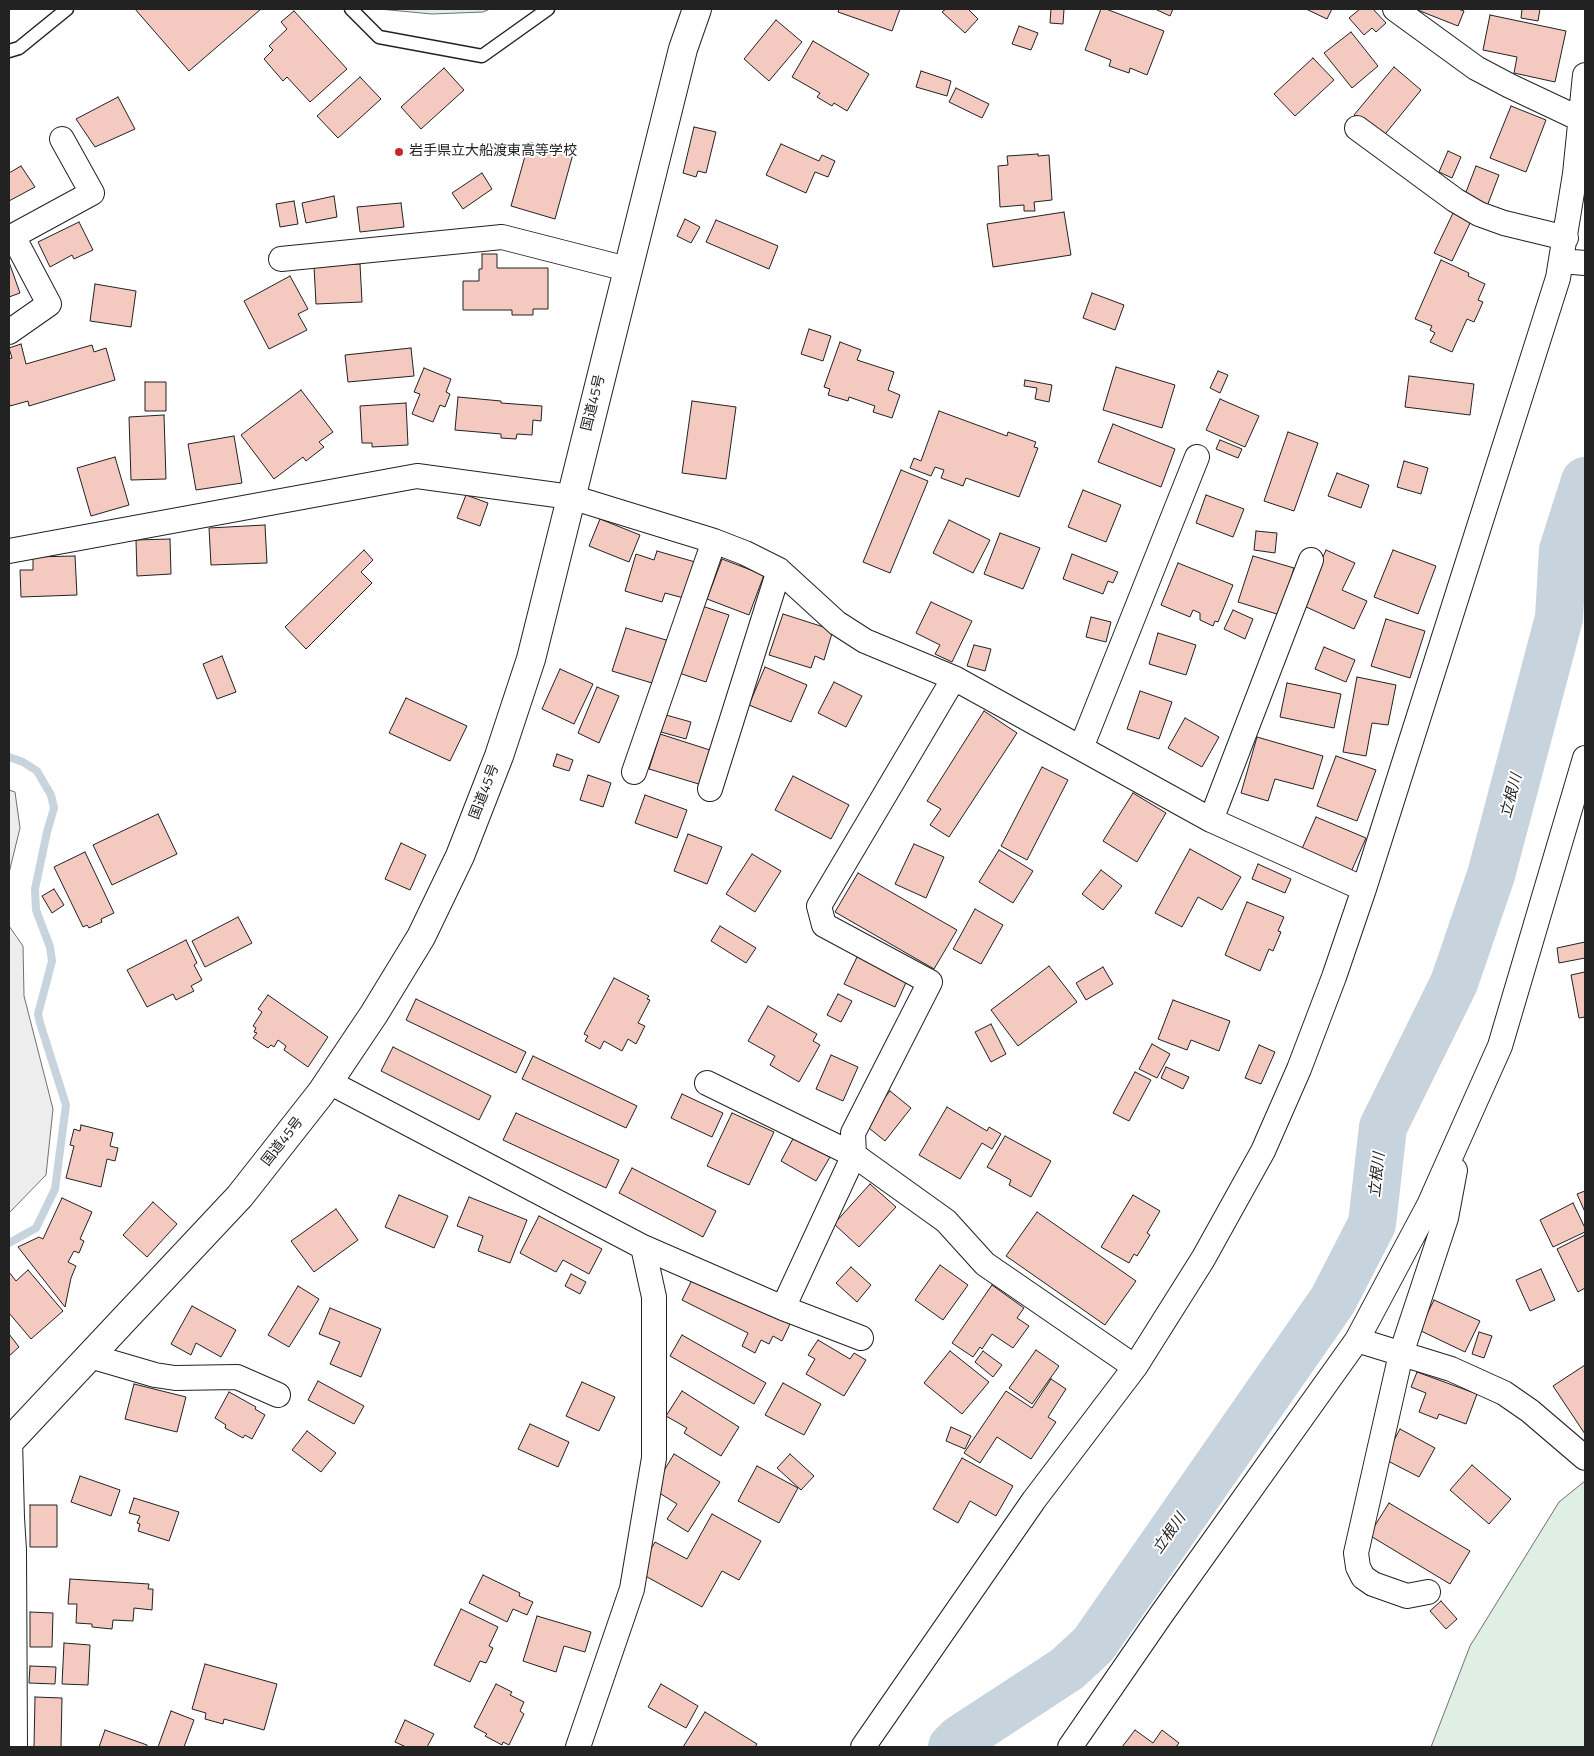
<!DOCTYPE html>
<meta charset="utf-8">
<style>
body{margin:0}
#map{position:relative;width:1594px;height:1756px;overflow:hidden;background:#fff;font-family:"Titillium Web",sans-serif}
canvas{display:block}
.frame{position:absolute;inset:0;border:10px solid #222;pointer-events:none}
</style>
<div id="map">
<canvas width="1594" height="1756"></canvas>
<div class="frame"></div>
</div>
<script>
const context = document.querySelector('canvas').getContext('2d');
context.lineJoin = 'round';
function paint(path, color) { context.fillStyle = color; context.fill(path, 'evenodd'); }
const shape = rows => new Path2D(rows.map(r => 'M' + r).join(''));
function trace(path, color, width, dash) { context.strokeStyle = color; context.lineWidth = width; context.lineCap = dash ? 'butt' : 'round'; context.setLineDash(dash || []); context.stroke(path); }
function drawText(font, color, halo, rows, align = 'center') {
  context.font = font + ' "Titillium Web","Noto Sans JP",sans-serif'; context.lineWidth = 4; context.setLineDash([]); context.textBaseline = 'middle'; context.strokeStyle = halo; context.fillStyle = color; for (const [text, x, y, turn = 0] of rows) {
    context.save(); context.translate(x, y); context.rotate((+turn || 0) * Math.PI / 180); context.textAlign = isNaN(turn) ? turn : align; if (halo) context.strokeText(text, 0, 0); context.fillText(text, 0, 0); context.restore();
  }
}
const green = shape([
 [379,9,490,9,483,12,432,14,379,9],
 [1585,1481,1585,1747,1431,1747,1470,1646,1559,1502,1585,1481]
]);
paint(green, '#e0efe3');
trace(green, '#6f6f6f', 1);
const parking = shape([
 [9,790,15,792,20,828,9,873,9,790],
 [9,926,23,946,24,996,53,1109,46,1175,9,1213,9,926]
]);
paint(parking, '#ededed');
trace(parking, '#6f6f6f', 1);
trace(shape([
 [9,757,23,762,37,771,51,795,54,808,47,832,35,889,36,910,50,947,52,961,38,1014,40,1023,66,1105,55,1189,36,1228,9,1243]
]), '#c7d3dd', 8);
trace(shape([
 [952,1747,960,1739,1067,1669,1093,1645,1333,1300,1372,1224,1383,1127,1454,983,1491,875,1559,618,1563,550,1585,481]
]), '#c7d3dd', 48);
const building = shape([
 [135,9,261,9,189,71,135,9],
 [839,9,900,9,892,31,838,12,839,9],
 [946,9,968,9,978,19,965,33,942,12,946,9],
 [1051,9,1064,9,1063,24,1050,23,1051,9],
 [1101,9,1106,9,1164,31,1147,75,1130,68,1129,73,1109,66,1111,60,1085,50,1101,9],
 [1155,9,1173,9,1170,16,1155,9],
 [1306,9,1332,9,1327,19,1306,9],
 [1360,9,1373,9,1386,23,1376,32,1372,28,1364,35,1349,18,1360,9],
 [1415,9,1458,9,1464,11,1458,26,1415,9],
 [1522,9,1540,9,1538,21,1521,18,1522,9],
 [294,11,347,69,310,102,287,77,283,81,264,59,273,50,269,46,287,29,281,22,294,11],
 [1490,15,1566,31,1555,82,1514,73,1517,57,1483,50,1490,15],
 [776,20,802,42,769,81,744,59,776,20],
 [1019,26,1038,33,1031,50,1012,44,1019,26],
 [1351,32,1378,66,1352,88,1324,53,1351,32],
 [813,41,869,74,847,111,834,103,832,106,817,97,820,93,792,77,813,41],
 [1313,58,1334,80,1295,116,1274,94,1313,58],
 [1394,67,1421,90,1382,138,1354,115,1394,67],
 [444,68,464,90,421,129,401,107,444,68],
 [921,71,951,81,947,96,916,87,921,71],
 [360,77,381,99,338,138,317,116,360,77],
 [956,88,989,104,982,118,949,102,956,88],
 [118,97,135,129,95,147,76,119,118,97],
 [1511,106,1546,120,1526,172,1490,158,1511,106],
 [694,127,716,132,706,173,698,171,696,177,683,173,694,127],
 [529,142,573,154,555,219,511,206,529,142],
 [781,144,819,161,822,155,835,161,828,177,815,172,806,193,766,175,781,144],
 [1448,151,1461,157,1452,178,1439,172,1448,151],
 [1038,154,1038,156,1049,155,1052,200,1034,202,1035,211,1024,211,1024,205,1000,207,998,166,1008,165,1007,156,1038,154],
 [21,166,35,187,9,201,9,173,21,166],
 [1476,166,1499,175,1486,209,1463,200,1476,166],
 [482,173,492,189,463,209,452,193,482,173],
 [334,196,337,217,306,223,302,203,334,196],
 [294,201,298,224,280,227,276,204,294,201],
 [401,203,404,227,360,232,357,207,401,203],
 [1454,211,1472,219,1452,261,1434,253,1454,211],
 [1064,212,1071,255,993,267,987,224,1064,212],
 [685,219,700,227,691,243,677,236,685,219],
 [716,220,778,246,769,269,706,242,716,220],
 [79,222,93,250,74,259,72,255,50,267,38,242,79,222],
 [482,254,497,254,497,268,548,268,548,309,533,309,533,315,512,315,512,310,463,310,463,281,479,281,479,269,482,269,482,254],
 [1441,260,1469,273,1468,276,1485,284,1478,300,1483,302,1474,322,1467,319,1452,352,1430,342,1435,333,1430,330,1432,326,1415,319,1441,260],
 [9,262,20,293,9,297,9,262],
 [360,264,362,302,316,304,314,266,360,264],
 [290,276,308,309,298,314,307,330,269,349,244,301,290,276],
 [95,284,136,291,131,327,90,321,95,284],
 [1092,293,1124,305,1115,330,1083,318,1092,293],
 [809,329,831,336,823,361,801,354,809,329],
 [840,342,861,350,857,360,894,372,888,390,900,395,892,418,873,412,875,406,849,397,848,401,828,395,830,389,824,387,840,342],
 [21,344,26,364,92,345,94,352,106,348,115,380,29,406,28,401,10,406,9,401,9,359,12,358,9,348,21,344],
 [411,348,414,376,348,382,345,355,411,348],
 [1116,367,1175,385,1162,428,1103,410,1116,367],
 [424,368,451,379,446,392,450,394,445,407,440,405,433,422,412,414,420,394,414,392,424,368],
 [1218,371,1228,375,1220,393,1210,388,1218,371],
 [1409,376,1474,384,1470,415,1405,407,1409,376],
 [1025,380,1052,385,1049,402,1035,399,1037,388,1024,386,1025,380],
 [145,382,166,382,166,411,145,411,145,382],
 [301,390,333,432,319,442,324,447,306,461,303,457,274,479,241,435,301,390],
 [458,397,501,401,501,403,542,406,541,421,533,420,532,435,517,434,516,439,501,438,501,434,455,430,458,397],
 [1220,399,1259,416,1245,447,1206,430,1220,399],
 [692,401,736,407,726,479,682,473,692,401],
 [406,403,408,445,372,447,372,443,362,443,360,406,406,403],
 [939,411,1007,436,1008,432,1036,442,1034,447,1038,448,1019,497,966,478,963,486,941,478,944,470,935,467,931,476,910,468,914,458,921,461,939,411],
 [164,415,166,479,131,480,129,417,164,415],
 [1113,424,1175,449,1161,487,1098,462,1113,424],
 [1288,432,1318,443,1294,511,1264,501,1288,432],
 [234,436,242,483,196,490,188,444,234,436],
 [1220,440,1242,449,1238,458,1216,449,1220,440],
 [115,457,129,505,91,516,77,468,115,457],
 [1404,461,1428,468,1421,494,1397,487,1404,461],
 [901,470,928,481,890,573,863,562,901,470],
 [1337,473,1369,485,1361,508,1328,496,1337,473],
 [1083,490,1121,505,1106,542,1068,527,1083,490],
 [466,495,488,503,480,526,457,518,466,495],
 [1206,495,1244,509,1233,537,1196,523,1206,495],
 [600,519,640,535,629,562,589,546,600,519],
 [949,520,990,540,973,573,933,553,949,520],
 [265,525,267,563,211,565,209,528,265,525],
 [1256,531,1277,533,1275,553,1254,550,1256,531],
 [1000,533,1040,548,1023,589,984,574,1000,533],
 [170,539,171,574,137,576,136,540,170,539],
 [364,550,373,560,361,572,372,583,306,649,285,627,364,550],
 [1326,550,1355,563,1342,590,1367,601,1354,629,1302,605,1326,550],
 [1393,550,1436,566,1418,614,1374,597,1393,550],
 [657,551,702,564,691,600,665,593,662,602,625,591,636,554,654,560,657,551],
 [1072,554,1118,572,1113,583,1108,581,1103,594,1063,579,1072,554],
 [75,556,77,595,21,597,20,570,33,570,33,557,75,556],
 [1253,556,1294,568,1280,615,1238,602,1253,556],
 [722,559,764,575,749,615,707,599,722,559],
 [1178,563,1233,585,1218,622,1215,621,1213,626,1200,620,1200,613,1193,610,1190,617,1161,605,1178,563],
 [931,602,972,621,952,662,935,654,940,645,916,633,931,602],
 [702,606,729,615,706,682,679,673,702,606],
 [1233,610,1253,619,1245,639,1224,629,1233,610],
 [783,614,833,630,824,660,815,656,811,668,769,655,783,614],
 [1091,617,1111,622,1106,642,1086,637,1091,617],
 [1386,619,1425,631,1410,678,1371,666,1386,619],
 [626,628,676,643,662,686,612,671,626,628],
 [1158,633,1196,645,1186,675,1149,664,1158,633],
 [974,645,991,649,985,671,967,666,974,645],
 [1324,647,1355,660,1346,682,1315,669,1324,647],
 [222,656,236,692,217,699,203,664,222,656],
 [765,667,807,685,791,722,749,705,765,667],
 [560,669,593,684,574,724,542,709,560,669],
 [1357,677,1396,685,1388,725,1372,723,1366,756,1343,752,1357,677],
 [834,682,862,696,846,727,818,713,834,682],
 [1287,683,1341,694,1334,728,1280,717,1287,683],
 [597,687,619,696,599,743,578,733,597,687],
 [1140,691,1172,702,1159,739,1127,729,1140,691],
 [406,698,467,726,450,761,389,733,406,698],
 [984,711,1017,733,949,837,930,825,941,809,927,801,984,711],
 [666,715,691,722,686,739,661,732,666,715],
 [1185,718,1219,737,1202,767,1168,748,1185,718],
 [660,734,713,751,702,785,649,769,660,734],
 [1257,737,1323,756,1313,789,1275,779,1268,801,1241,793,1257,737],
 [557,754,573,760,569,771,553,766,557,754],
 [1336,756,1376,770,1357,821,1317,806,1336,756],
 [1042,767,1068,780,1027,860,1001,846,1042,767],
 [588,775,611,783,603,807,580,800,588,775],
 [793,776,849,805,831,839,775,810,793,776],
 [1133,793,1166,813,1137,862,1103,841,1133,793],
 [645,795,687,810,677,838,635,823,645,795],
 [158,814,177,854,112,885,93,845,158,814],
 [1316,817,1366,838,1351,872,1301,851,1316,817],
 [688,834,722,847,707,884,674,871,688,834],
 [401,843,426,855,410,890,385,879,401,843],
 [914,844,944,857,926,898,895,884,914,844],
 [1190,849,1241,877,1222,910,1198,897,1182,927,1155,913,1190,849],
 [999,850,1033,871,1013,903,979,882,999,850],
 [85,852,114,913,101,919,102,922,89,928,87,925,83,927,54,867,85,852],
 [752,854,781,871,755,912,726,894,752,854],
 [1258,864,1291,879,1285,893,1252,879,1258,864],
 [1101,870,1122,886,1103,910,1082,894,1101,870],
 [858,873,957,930,934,969,835,912,858,873],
 [54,889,64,905,52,913,42,896,54,889],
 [1247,902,1284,917,1278,931,1281,932,1273,951,1269,949,1260,971,1225,955,1247,902],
 [975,909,1003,925,981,964,953,949,975,909],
 [238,917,252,943,205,967,192,941,238,917],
 [720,926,756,948,746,963,711,941,720,926],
 [186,940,197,963,194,965,202,980,191,986,194,991,176,1000,173,994,147,1007,127,970,186,940],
 [1585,942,1585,958,1559,963,1557,948,1585,942],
 [858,955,908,978,895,1007,844,984,858,955],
 [1049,966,1077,1002,1018,1046,991,1010,1049,966],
 [1103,967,1113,984,1086,1000,1076,983,1103,967],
 [1585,972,1585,1017,1579,1018,1571,975,1585,972],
 [614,978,649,996,647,999,650,1000,638,1023,645,1026,636,1044,628,1039,622,1051,604,1041,600,1049,585,1041,588,1036,584,1034,614,978],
 [838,994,852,1001,841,1022,827,1015,838,994],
 [268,995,328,1037,308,1067,284,1050,286,1046,278,1040,274,1047,271,1045,268,1048,253,1038,257,1033,254,1032,256,1028,253,1026,262,1012,258,1009,268,995],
 [416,999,526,1052,516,1073,406,1020,416,999],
 [1173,1000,1230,1021,1219,1051,1191,1040,1187,1050,1158,1039,1173,1000],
 [768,1006,817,1034,813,1041,820,1045,799,1082,770,1065,775,1056,748,1041,768,1006],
 [991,1024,1006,1054,991,1062,975,1032,991,1024],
 [1152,1044,1170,1054,1157,1078,1139,1069,1152,1044],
 [1259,1045,1275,1052,1261,1084,1245,1078,1259,1045],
 [393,1047,491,1096,479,1120,381,1071,393,1047],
 [831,1055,858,1067,843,1101,816,1089,831,1055],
 [533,1056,637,1106,626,1128,522,1079,533,1056],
 [1166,1067,1189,1077,1183,1089,1161,1078,1166,1067],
 [1135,1072,1151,1080,1129,1121,1113,1113,1135,1072],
 [890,1091,911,1108,885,1141,864,1124,890,1091],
 [682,1094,723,1113,712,1137,671,1118,682,1094],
 [947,1107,987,1131,989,1127,1001,1134,992,1149,982,1143,960,1179,919,1155,947,1107],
 [516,1113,619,1160,606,1188,503,1140,516,1113],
 [732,1113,774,1132,749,1185,707,1166,732,1113],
 [81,1125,113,1133,110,1146,118,1148,115,1161,107,1159,101,1187,66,1178,74,1146,70,1145,74,1129,80,1131,81,1125],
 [1005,1136,1051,1161,1031,1197,1009,1185,1011,1180,987,1167,1005,1136],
 [794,1137,830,1157,816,1181,781,1161,794,1137],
 [632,1168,716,1211,703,1237,619,1193,632,1168],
 [870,1184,896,1207,859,1247,834,1224,870,1184],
 [1585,1191,1585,1212,1577,1194,1585,1191],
 [399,1195,448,1216,434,1248,385,1227,399,1195],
 [1133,1195,1160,1211,1147,1233,1150,1235,1137,1256,1134,1254,1129,1263,1101,1247,1133,1195],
 [469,1197,527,1220,510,1263,478,1251,483,1236,457,1226,469,1197],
 [62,1198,92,1212,80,1239,84,1241,79,1253,74,1251,68,1262,76,1266,71,1278,65,1307,18,1247,39,1237,43,1239,62,1198],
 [153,1202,177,1224,147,1257,123,1235,153,1202],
 [1573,1203,1585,1228,1585,1232,1553,1247,1540,1220,1573,1203],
 [336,1209,358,1240,314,1272,291,1241,336,1209],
 [1037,1212,1136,1281,1105,1325,1006,1256,1037,1212],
 [539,1216,602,1249,589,1274,563,1260,556,1272,520,1253,539,1216],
 [1585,1235,1585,1288,1578,1292,1557,1249,1585,1235],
 [940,1265,968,1285,943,1320,915,1300,940,1265],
 [851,1267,871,1285,857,1302,836,1283,851,1267],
 [1541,1269,1555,1300,1530,1311,1516,1280,1541,1269],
 [28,1270,63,1311,31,1339,9,1313,9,1272,16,1281,28,1270],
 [571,1274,586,1282,580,1294,565,1286,571,1274],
 [694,1276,790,1324,782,1341,773,1336,769,1344,761,1340,755,1353,742,1346,748,1333,682,1300,694,1276],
 [992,1285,1024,1308,1017,1318,1029,1326,1013,1348,992,1334,982,1349,980,1347,973,1357,952,1343,992,1285],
 [298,1286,319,1299,289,1347,268,1335,298,1286],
 [1434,1300,1480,1321,1465,1352,1419,1330,1434,1300],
 [192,1306,236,1330,221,1357,196,1343,191,1355,171,1344,192,1306],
 [330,1308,381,1329,361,1377,330,1364,340,1342,319,1334,330,1308],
 [1479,1332,1492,1336,1484,1358,1472,1354,1479,1332],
 [9,1334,19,1347,9,1356,9,1334],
 [682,1335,766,1383,754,1404,670,1356,682,1335],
 [818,1340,850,1359,854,1353,866,1360,844,1396,806,1374,815,1359,808,1355,818,1340],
 [1036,1350,1059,1366,1032,1404,1009,1388,1036,1350],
 [950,1351,989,1382,962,1414,924,1383,950,1351],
 [983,1351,1002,1365,993,1377,975,1362,983,1351],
 [1585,1365,1585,1434,1553,1386,1585,1365],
 [1417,1372,1477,1394,1466,1424,1439,1414,1437,1419,1419,1412,1426,1393,1411,1387,1417,1372],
 [1051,1379,1066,1389,1048,1417,1056,1422,1031,1459,997,1437,980,1463,964,1453,1006,1391,1032,1408,1051,1379],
 [318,1381,364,1406,354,1424,308,1400,318,1381],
 [582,1382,615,1397,599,1431,566,1416,582,1382],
 [783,1383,821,1404,804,1435,765,1415,783,1383],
 [134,1384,186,1397,177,1432,125,1419,134,1384],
 [682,1391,739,1427,721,1456,684,1433,687,1428,666,1416,682,1391],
 [229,1392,256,1407,255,1409,265,1415,252,1439,245,1435,243,1438,225,1428,226,1425,215,1418,229,1392],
 [530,1424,569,1442,558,1467,518,1449,530,1424],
 [951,1427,971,1436,965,1449,946,1441,951,1427],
 [1400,1429,1435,1448,1419,1477,1384,1459,1400,1429],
 [307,1431,336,1453,321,1472,292,1450,307,1431],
 [674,1454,720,1482,688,1532,667,1519,677,1504,653,1489,674,1454],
 [790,1454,814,1476,801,1490,777,1468,790,1454],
 [962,1458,1013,1486,996,1516,970,1501,958,1523,933,1509,962,1458],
 [1472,1465,1511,1499,1489,1524,1450,1490,1472,1465],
 [757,1466,798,1488,779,1523,738,1501,757,1466],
 [80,1476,120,1490,111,1516,71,1502,80,1476],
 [134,1498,179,1512,169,1541,138,1531,140,1524,137,1523,140,1516,129,1513,134,1498],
 [1389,1503,1470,1551,1450,1584,1369,1535,1389,1503],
 [30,1505,57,1505,57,1547,30,1547,30,1505],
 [712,1514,761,1541,739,1580,722,1571,702,1607,638,1572,655,1542,687,1559,712,1514],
 [483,1575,520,1593,519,1596,533,1602,527,1615,513,1609,507,1622,469,1603,483,1575],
 [70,1579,149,1584,148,1589,153,1589,152,1610,134,1608,133,1621,113,1620,112,1629,92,1627,92,1624,76,1623,77,1604,68,1604,70,1579],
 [1441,1601,1457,1619,1446,1629,1430,1611,1441,1601],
 [461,1609,498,1627,489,1646,493,1648,486,1663,480,1661,470,1682,434,1665,461,1609],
 [30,1612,53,1613,52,1647,30,1647,30,1612],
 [537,1616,591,1632,585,1652,564,1646,556,1672,523,1661,537,1616],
 [64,1643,90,1645,88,1685,62,1684,64,1643],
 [205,1664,277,1684,264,1730,224,1719,223,1724,205,1719,206,1713,192,1709,205,1664],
 [30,1666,56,1667,55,1684,29,1683,30,1666],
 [496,1684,512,1692,510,1695,524,1702,520,1711,524,1714,509,1745,503,1742,502,1745,485,1736,487,1734,474,1727,496,1684],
 [661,1684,698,1706,686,1728,648,1707,661,1684],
 [35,1697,62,1698,61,1747,34,1747,35,1697],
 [171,1711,194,1720,184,1747,158,1747,171,1711],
 [705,1712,757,1744,755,1747,683,1747,705,1712],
 [405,1720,434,1734,427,1747,406,1747,395,1742,405,1720],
 [105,1730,147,1745,147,1747,99,1747,105,1730],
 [1135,1730,1153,1743,1162,1730,1179,1743,1176,1747,1122,1747,1135,1730]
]);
paint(building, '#f3c9c0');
trace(building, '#222', 1);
const service = shape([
 [351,9,379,37,482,56,548,9],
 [9,51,19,48,67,9]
]);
const minor = shape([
 [1395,9,1476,68,1510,86,1580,119],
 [1357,128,1455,200,1479,214,1504,223,1566,238],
 [281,259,502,237,627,269],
 [1561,261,1585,263],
 [9,332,49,304,13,236,92,193,62,139],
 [9,551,417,476,571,497,714,541,745,553,779,570,837,623,865,641,954,678,1211,820,1364,889],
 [1081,748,1197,457],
 [634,772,714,541],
 [710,789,779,570],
 [1211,820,1311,560],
 [329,1082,643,1247,654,1297,654,1458,632,1589,578,1747],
 [707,1083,854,1155,946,1221,985,1264,1135,1367],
 [643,1247,783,1308,854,1155,853,1133,930,982,824,925,819,906,954,678],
 [783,1308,861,1338],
 [1357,1340,1451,1369,1504,1393,1530,1411,1585,1458],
 [90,1356,155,1375,175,1378,237,1377,278,1395],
 [10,1440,12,1518,14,1550,15,1747],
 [1428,1592,1407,1596,1373,1584,1363,1577,1358,1567,1356,1553,1401,1354,1446,1218,1455,1170],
 [863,1747,1034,1500,1135,1367,1203,1259,1263,1151,1299,1069,1334,977,1364,889,1558,278,1575,174,1585,75],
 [1070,1747,1161,1615,1357,1340,1429,1205,1500,1046,1585,758]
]);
const trunk = shape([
 [9,1442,240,1196,321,1093,374,1014,421,937,460,856,499,756,531,659,683,49,697,9]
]);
trace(service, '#222', 15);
trace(minor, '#222', 26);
trace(trunk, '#222', 30);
trace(service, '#fff', 12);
trace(minor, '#fff', 24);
trace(trunk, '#fff', 28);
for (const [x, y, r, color] of [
 [399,152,5,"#c62828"]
]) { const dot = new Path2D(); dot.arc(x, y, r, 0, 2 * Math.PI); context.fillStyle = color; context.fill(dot); trace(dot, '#fff', 2); }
drawText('14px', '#222', '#fff', [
 ["岩手県立大船渡東高等学校",409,152]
], 'left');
drawText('14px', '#222', '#fff', [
 ["国道45号",594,403,-76],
 ["国道45号",485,792,-69],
 ["国道45号",283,1142,-52]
]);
drawText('italic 15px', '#222', '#fff', [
 ["立根川",1512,796,-75],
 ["立根川",1378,1175,-84],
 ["立根川",1170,1534,-55]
]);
</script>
